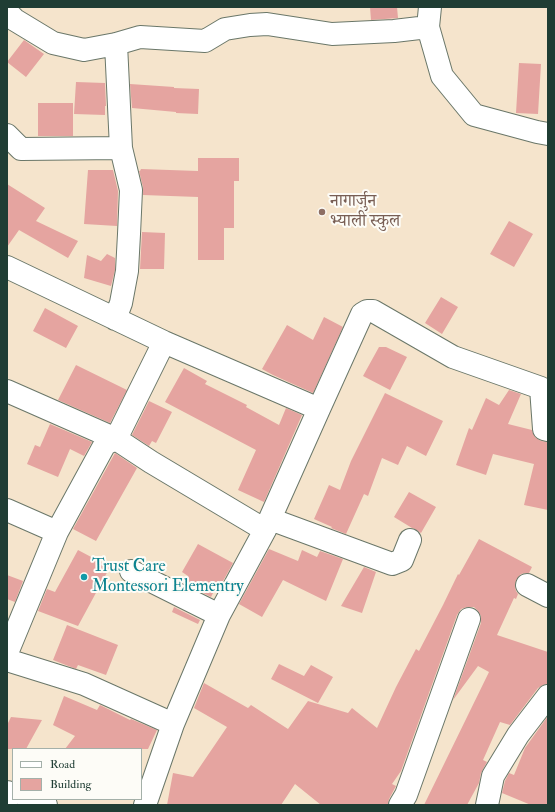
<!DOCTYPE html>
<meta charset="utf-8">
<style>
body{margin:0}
#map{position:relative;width:555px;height:812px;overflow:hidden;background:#f5e4cc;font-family:"IM FELL Double Pica",serif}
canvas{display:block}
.frame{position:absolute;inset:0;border:8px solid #1f3d34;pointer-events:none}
.legend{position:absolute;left:12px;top:748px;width:130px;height:52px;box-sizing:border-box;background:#fdfcf7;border:1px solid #a4b0a9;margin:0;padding:5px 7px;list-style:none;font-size:12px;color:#1f3d34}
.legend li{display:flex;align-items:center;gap:8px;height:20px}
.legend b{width:20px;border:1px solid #a4b0a9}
</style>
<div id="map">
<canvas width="555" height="812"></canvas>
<div class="frame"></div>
<ul class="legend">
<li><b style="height:5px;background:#fff"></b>Road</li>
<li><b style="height:11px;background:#e5a4a0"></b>Building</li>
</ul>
</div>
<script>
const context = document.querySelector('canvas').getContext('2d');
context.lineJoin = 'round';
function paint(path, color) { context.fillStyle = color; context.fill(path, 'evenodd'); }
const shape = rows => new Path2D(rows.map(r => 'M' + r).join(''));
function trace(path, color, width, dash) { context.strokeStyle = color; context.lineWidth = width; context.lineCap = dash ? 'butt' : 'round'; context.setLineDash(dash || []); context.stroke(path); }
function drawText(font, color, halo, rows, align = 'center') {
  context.font = font + ' "IM FELL Double Pica","Noto Serif Devanagari",serif'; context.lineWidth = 4; context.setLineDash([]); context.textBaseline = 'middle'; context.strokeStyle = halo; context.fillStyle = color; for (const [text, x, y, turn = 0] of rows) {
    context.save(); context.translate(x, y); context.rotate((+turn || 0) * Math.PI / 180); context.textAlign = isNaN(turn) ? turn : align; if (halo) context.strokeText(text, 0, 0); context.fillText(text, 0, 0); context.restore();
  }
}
paint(shape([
 [370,7,397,7,398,18,371,20],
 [24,40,44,54,26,77,7,62],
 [519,63,541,64,538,114,516,113],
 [76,82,105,83,106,106,105,106,105,115,74,114],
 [130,84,174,87,174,88,199,89,198,114,176,113,176,112,132,108],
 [38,103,73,103,73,136,38,136],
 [198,158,239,158,239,181,234,181,234,228,224,228,224,260,198,260,198,197,143,195,143,187,139,171,140,171,141,169,198,171],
 [88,170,113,170,118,191,117,226,84,224],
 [7,184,45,208,36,221,78,241,68,258,19,230,7,247],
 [509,221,533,234,514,267,490,254],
 [142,232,165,233,164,269,140,269],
 [107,254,115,258,115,270,111,286,84,278,87,255,101,261],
 [441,297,458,307,442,334,425,323],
 [45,308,78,326,66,348,33,331],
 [324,317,343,327,313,393,273,375,262,369,287,325,313,340],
 [379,347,386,347,407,357,390,390,363,376],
 [76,365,127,390,110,423,58,400],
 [184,368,207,381,205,384,247,405,246,407,279,425,286,408,302,415,264,502,238,490,256,450,165,402],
 [509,390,521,394,508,424,532,430,535,437,541,441,548,442,548,510,524,505,534,464,493,454,486,475,456,465,469,428,472,430,486,398,499,405],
 [385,393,443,421,426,456,407,446,398,465,382,458,368,496,364,494,346,534,331,528,332,527,314,519,329,485,340,490,351,461],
 [149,401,172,412,156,443,152,441,149,446,132,435],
 [50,424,92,442,84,456,70,449,58,477,27,464,35,445,40,447],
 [115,453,137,468,96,541,73,529],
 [409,492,436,507,421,533,415,529,412,528,394,517],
 [479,539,532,567,529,573,526,573,521,574,516,580,515,586,516,591,518,594,516,599,514,598,497,635,548,652,548,684,543,685,538,688,510,725,500,722,483,760,487,762,481,773,479,783,467,805,424,805,489,672,478,666,453,700,481,623,481,616,478,611,474,607,467,607,461,609,457,615,401,771,392,784,396,786,389,799,388,805,321,805,295,784,281,805,167,805,173,773,193,777,227,727,194,708,204,683,248,708,251,705,288,729,308,701,348,713,352,708,377,728,396,687,416,649,419,651,443,605,458,574,459,575],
 [198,544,233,563,217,592,214,591,211,597,185,584,188,576,182,572],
 [269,549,298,561,302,550,317,557,320,551,343,559,326,601,283,580,262,617,239,604],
 [78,550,110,567,78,626,38,611,47,589,55,592],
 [364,567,376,572,362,613,341,606],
 [7,575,23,581,15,602,7,599],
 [174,607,200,620,198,624,172,612],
 [67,625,118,645,106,675,78,665,76,669,53,660],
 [279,664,304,676,311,665,333,677,318,703,271,679],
 [64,696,97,710,100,705,130,720,131,719,157,730,148,749,65,749,75,736,53,725],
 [548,716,548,805,531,805,502,793,505,781,509,773,514,775,525,748],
 [11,717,42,720,26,749,7,749,7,725]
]), '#e5a4a0');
const minor = shape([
 [430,7,428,27,442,76,474,115,537,132,548,134],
 [7,12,15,20,53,43,84,50,116,44,140,37,205,41,225,29,250,25,267,24,332,34,394,31,428,27],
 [116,44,121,148],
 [7,135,21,149,121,148,131,190,129,234,127,271,121,303,115,319],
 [7,267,164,342,319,409],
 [7,391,116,439,151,462,265,530],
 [7,510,57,532],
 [270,519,392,564,402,560,410,540],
 [131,571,219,615],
 [527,585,548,596],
 [7,653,57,532,105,444,116,439,164,342],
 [7,660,84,684,173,724],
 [7,792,13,794],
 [28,799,46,805],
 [145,805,173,724,219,615,265,530,319,409,362,314,367,311,373,311,453,357,541,388,544,429,548,430],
 [400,805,406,795,469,619],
 [487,805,493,776,518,735,548,696]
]);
trace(minor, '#6a7769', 24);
trace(minor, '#fff', 22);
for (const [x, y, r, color] of [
 [322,212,4,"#8d6e63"],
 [84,577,4,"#0f9aa8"]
]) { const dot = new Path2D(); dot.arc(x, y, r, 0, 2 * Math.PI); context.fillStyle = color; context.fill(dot); trace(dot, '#fdfcf7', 1.5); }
drawText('17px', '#785e54', '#fdfcf7', [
 ["नागार्जुन",330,202],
 ["भ्याली स्कुल",330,222]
], 'left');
drawText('17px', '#0d838f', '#fdfcf7', [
 ["Trust Care",92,567],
 ["Montessori Elementry",92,587]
], 'left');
</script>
